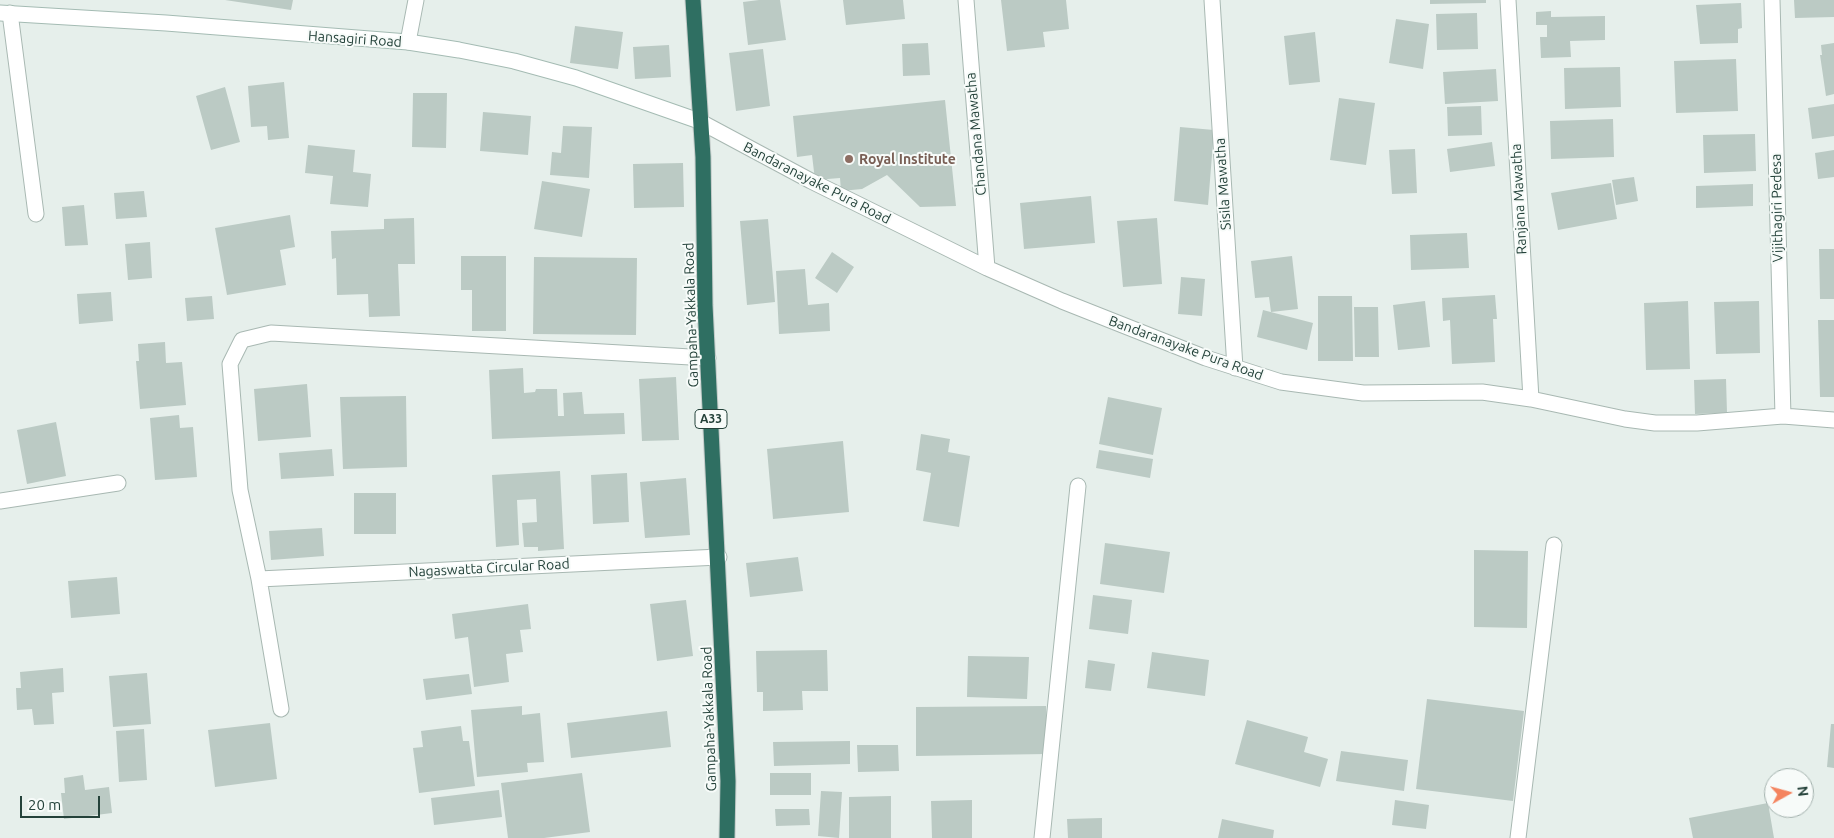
<!DOCTYPE html>
<style>
body{margin:0}
#map{position:relative;width:1834px;height:838px;overflow:hidden;background:#e6efeb;font-family:Ubuntu,sans-serif}
canvas{display:block}
.north{position:absolute;left:1764px;top:768px;width:50px;height:50px;box-sizing:border-box;background:#f7fbf9;border:1px solid #a3b1ad;border-radius:50%;rotate:83deg;font-size:14px;font-weight:700;line-height:20px;text-align:center;color:#24423a}
.north::after{content:'';display:block;margin:auto;width:18px;height:22px;background:#f4845f;clip-path:polygon(50% 0,100% 100%,50% 72%,0 100%)}
.scale{position:absolute;left:20px;top:796px;width:80px;height:22px;box-sizing:border-box;border:2px solid #24423a;border-top:0;padding-left:6px;font-size:15px;line-height:18px;white-space:nowrap;color:#24423a;-webkit-text-stroke:4px #f7fbf9;paint-order:stroke}
</style>
<div id="map">
<canvas width="1834" height="838"></canvas>
<div class="north">N</div>
<div class="scale">20 m</div>
</div>
<script>
const context = document.querySelector('canvas').getContext('2d');
context.lineJoin = 'round';
function paint(path, color) { context.fillStyle = color; context.fill(path, 'evenodd'); }
const shape = rows => new Path2D(rows.map(r => 'M' + r).join(''));
function trace(path, color, width, dash) { context.strokeStyle = color; context.lineWidth = width; context.lineCap = dash ? 'butt' : 'round'; context.setLineDash(dash || []); context.stroke(path); }
function drawText(font, color, halo, rows, align = 'center') {
  context.font = font + ' Ubuntu,sans-serif'; context.lineWidth = 4; context.setLineDash([]); context.textBaseline = 'middle'; context.strokeStyle = halo; context.fillStyle = color; for (const [text, x, y, turn = 0] of rows) {
    context.save(); context.translate(x, y); context.rotate((+turn || 0) * Math.PI / 180); context.textAlign = isNaN(turn) ? turn : align; if (halo) context.strokeText(text, 0, 0); context.fillText(text, 0, 0); context.restore();
  }
}
paint(shape([
 [225,0,293,0,291,10],
 [759,0,780,0,786,40,748,45,743,2],
 [843,0,903,0,905,19,846,25],
 [1001,0,1066,0,1069,29,1043,32,1045,47,1007,51],
 [1430,0,1486,0,1486,3,1430,4],
 [1794,0,1834,0,1834,17,1795,18],
 [1741,3,1742,28,1738,29,1738,43,1700,44,1696,5],
 [1551,11,1551,17,1605,16,1605,40,1570,41,1571,57,1541,58,1540,37,1547,37,1547,25,1536,25,1536,12],
 [1477,13,1478,49,1437,50,1436,14],
 [1396,19,1429,24,1423,69,1389,63],
 [575,26,623,32,618,69,570,63],
 [1315,32,1320,82,1289,85,1284,36],
 [928,43,930,75,903,76,902,44],
 [1834,43,1834,94,1826,96,1820,55,1822,55,1821,45],
 [669,45,671,77,635,79,633,47],
 [763,49,770,106,736,111,729,53],
 [1736,59,1738,111,1676,113,1674,61],
 [1620,67,1621,107,1565,109,1564,68],
 [1496,69,1498,101,1445,104,1443,72],
 [284,82,289,138,268,140,267,126,251,127,248,86],
 [225,87,240,142,211,150,196,96],
 [413,93,447,93,446,148,412,147],
 [1339,98,1375,103,1366,165,1330,160],
 [945,100,956,206,920,207,887,175,862,189,841,191,840,178,815,180,812,155,797,157,793,116],
 [1834,104,1834,136,1812,139,1808,108],
 [1481,106,1482,135,1448,136,1447,107],
 [483,112,531,116,528,155,480,151],
 [1613,119,1614,157,1551,159,1550,121],
 [563,126,592,127,589,178,550,175,552,152,561,153],
 [1180,127,1214,130,1208,205,1174,201],
 [1755,134,1756,171,1704,173,1703,135],
 [1492,142,1495,166,1450,172,1447,149],
 [308,145,355,150,353,172,371,174,368,207,330,204,333,176,305,173],
 [1415,149,1417,193,1392,194,1389,150],
 [1834,150,1834,177,1818,179,1815,153],
 [683,163,684,207,634,208,633,164],
 [1634,177,1638,201,1616,205,1612,180],
 [542,181,590,189,582,237,534,229],
 [1611,183,1617,219,1558,230,1551,193],
 [1753,184,1753,206,1696,208,1696,186],
 [144,191,147,217,116,219,114,193],
 [1091,196,1095,243,1024,249,1020,203],
 [84,205,88,245,65,246,62,207],
 [290,215,295,247,280,250,286,285,227,295,215,228],
 [414,218,415,264,398,264,400,316,369,317,368,294,337,295,336,258,332,259,331,231,384,229,384,219],
 [1157,218,1162,284,1123,287,1117,221],
 [768,219,775,302,747,305,740,221],
 [1467,233,1469,268,1411,270,1410,235],
 [150,242,152,278,128,280,125,244],
 [1819,249,1834,249,1834,299,1820,299],
 [832,252,854,267,837,293,815,278],
 [461,256,506,256,506,331,472,331,472,290,461,290],
 [1292,256,1298,309,1271,312,1269,297,1255,298,1251,261],
 [534,257,637,258,636,335,533,334],
 [805,269,808,305,829,303,830,331,779,334,776,271],
 [1181,277,1205,279,1202,316,1178,314],
 [111,292,113,321,79,324,77,294],
 [1495,295,1497,319,1493,319,1495,362,1452,364,1450,320,1443,321,1442,298],
 [212,296,214,319,187,321,185,298],
 [1318,296,1352,296,1353,361,1318,361],
 [1425,301,1430,347,1398,350,1393,305],
 [1688,301,1690,369,1646,370,1644,303],
 [1759,301,1760,353,1716,354,1714,302],
 [1354,307,1378,307,1379,357,1355,357],
 [1263,310,1313,323,1307,350,1257,337],
 [1818,320,1834,320,1834,397,1820,397],
 [165,342,166,363,182,362,186,405,140,409,136,361,139,361,138,344],
 [523,368,524,393,535,392,536,389,557,389,558,416,564,416,563,393,582,392,584,414,624,413,625,434,492,439,489,370],
 [676,377,679,440,642,441,639,379],
 [1726,379,1727,413,1695,414,1694,380],
 [307,384,311,437,258,441,254,389],
 [406,396,407,467,343,469,340,397],
 [1108,397,1162,408,1153,455,1099,444],
 [179,415,180,428,193,427,197,477,155,480,150,418],
 [56,422,66,476,27,484,17,430],
 [921,434,950,439,948,452,970,456,959,527,923,521,931,473,916,470],
 [843,441,849,512,773,519,767,449],
 [332,449,334,476,281,479,279,453],
 [1099,450,1153,459,1150,478,1096,468],
 [560,471,564,549,538,551,538,547,524,547,522,523,537,522,536,499,517,500,519,545,496,547,492,475],
 [627,473,629,522,593,524,591,475],
 [686,478,690,535,645,538,640,482],
 [354,493,396,493,396,534,354,534],
 [322,528,324,556,271,560,269,531],
 [1105,543,1170,552,1164,593,1100,584],
 [1474,550,1528,551,1527,628,1474,627],
 [798,557,803,591,750,597,746,563],
 [117,577,120,614,71,618,68,581],
 [1093,595,1132,600,1128,634,1089,629],
 [686,600,693,656,657,661,650,604],
 [528,604,531,629,520,630,523,652,506,654,509,682,474,687,468,637,455,639,452,614],
 [827,650,828,691,802,691,803,710,763,711,763,692,757,692,756,651],
 [1152,652,1209,660,1205,696,1147,688],
 [968,656,1029,657,1027,699,967,697],
 [1088,660,1115,664,1111,691,1085,688],
 [63,668,64,692,52,693,54,724,34,725,32,709,17,710,16,688,21,688,20,672],
 [147,673,151,724,113,727,109,676],
 [469,674,472,694,426,700,423,679],
 [1427,699,1524,711,1513,801,1416,789],
 [522,706,522,715,540,713,544,762,527,763,528,772,477,777,471,710],
 [1046,706,1047,754,916,756,916,707],
 [667,711,671,747,571,758,567,723],
 [1247,720,1308,737,1304,752,1328,759,1320,787,1235,764],
 [270,723,277,779,215,787,208,730],
 [1831,724,1834,724,1834,768,1827,767],
 [461,726,463,741,469,741,475,786,419,793,413,748,423,747,421,731],
 [144,729,147,780,119,782,116,731],
 [850,741,850,764,774,766,773,742],
 [857,745,898,745,899,771,858,772],
 [1341,751,1408,760,1404,791,1336,781],
 [582,773,590,832,544,838,508,838,501,783],
 [770,773,811,773,811,795,770,795],
 [83,775,85,790,109,787,112,813,64,819,61,793,65,793,64,778],
 [499,790,502,817,434,825,431,798],
 [821,791,842,792,839,838,818,836],
 [891,796,891,838,849,838,849,797],
 [972,800,972,838,932,838,931,801],
 [1395,800,1429,805,1426,829,1392,825],
 [1768,803,1774,838,1693,838,1689,818],
 [775,809,809,809,810,825,776,826],
 [1102,818,1102,838,1068,838,1067,819],
 [1222,819,1274,830,1273,838,1218,838]
]), '#bbcac4');
const street = shape([
 [966,0,987,268],
 [1212,0,1235,368],
 [1508,0,1531,399],
 [1772,0,1783,416],
 [10,13,36,214],
 [408,42,416,0],
 [699,121,811,181,987,268,1062,301,1206,358,1281,382,1363,393,1482,392,1531,399,1625,419,1655,423,1697,423,1783,416,1834,420],
 [0,501,118,483],
 [259,579,719,557],
 [281,709,259,579,240,490,230,364,242,340,271,333,708,358],
 [1042,838,1078,486],
 [1518,838,1554,545]
]);
const secondary = shape([
 [0,13,166,23,408,42,459,50,514,61,576,78,699,121]
]);
const highway = shape([
 [693,0,703,157,705,305,728,781,727,838]
]);
trace(street, '#a8b8b2', 17);
trace(secondary, '#a4bbb3', 17);
trace(highway, '#c2cac8', 17);
trace(street, '#fff', 15);
trace(secondary, '#fff', 15);
trace(highway, '#2f6f62', 15);
for (const [x, y, r, color] of [
 [849,159,5,"#8d6e63"]
]) { const dot = new Path2D(); dot.arc(x, y, r, 0, 2 * Math.PI); context.fillStyle = color; context.fill(dot); trace(dot, '#f7fbf9', 2); }
for (const [x, y, w] of [
 [711,419,32]
]) { const box = new Path2D(); box.roundRect(x - w / 2, y - 9.5, w, 19, 4); context.fillStyle = '#f7fbf9'; context.fill(box); trace(box, '#24423a', 1); }
drawText('bold 12px', '#24423a', null, [
 ["A33",711,419]
]);
drawText('14px', '#24423a', '#f7fbf9', [
 ["Hansagiri Road",355,39,4],
 ["Chandana Mawatha",976,134,-95],
 ["Bandaranayake Pura Road",817,183,27],
 ["Sisila Mawatha",1223,184,-94],
 ["Ranjana Mawatha",1519,199,-93],
 ["Vijithagiri Pedesa",1777,208,-91],
 ["Gampaha-Yakkala Road",691,315,-92],
 ["Bandaranayake Pura Road",1186,348,20],
 ["Nagaswatta Circular Road",489,568,-3],
 ["Gampaha-Yakkala Road",709,719,-92]
]);
drawText('bold 14px', '#785e54', '#f7fbf9', [
 ["Royal Institute",859,159]
], 'left');
</script>
